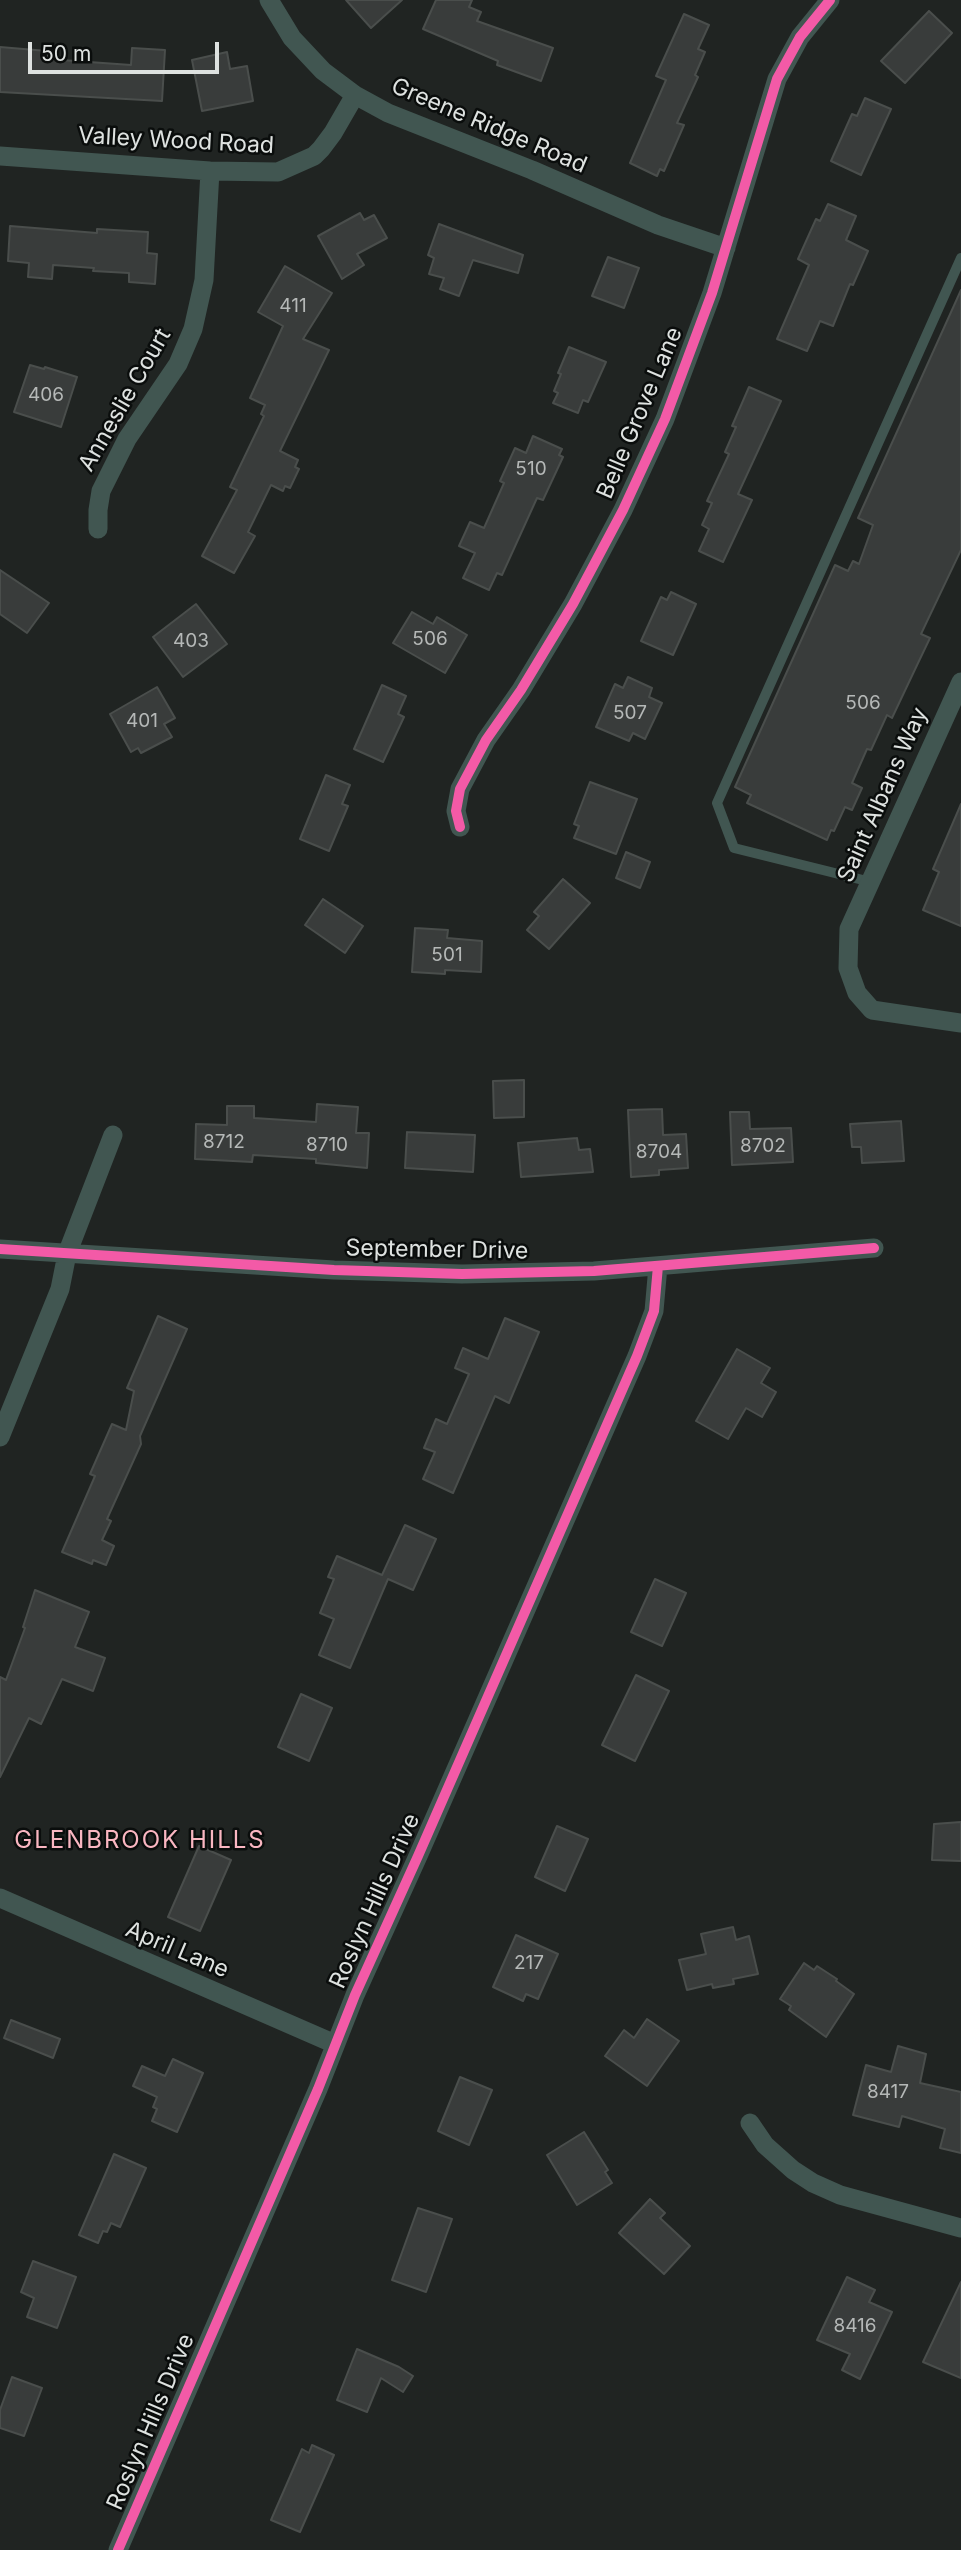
<!DOCTYPE html>
<style>
body{margin:0}
#map{position:relative;width:961px;height:2550px;overflow:hidden;background:#202422;font-family:Inter,sans-serif}
canvas{display:block}
.scale{position:absolute;left:28px;top:42px;width:191px;height:32px;box-sizing:border-box;border:4px solid #dee2e0;border-top:0;padding-left:9px;font-size:21px;line-height:24px;white-space:nowrap;color:#dee2e0;-webkit-text-stroke:5px #0a0d0c;paint-order:stroke}
</style>
<div id="map">
<canvas width="961" height="2550"></canvas>
<div class="scale">50 m</div>
</div>
<script>
const context = document.querySelector('canvas').getContext('2d');
context.lineJoin = 'round';
function paint(path, color) { context.fillStyle = color; context.fill(path, 'evenodd'); }
const shape = rows => new Path2D(rows.map(r => 'M' + r).join(''));
function trace(path, color, width, dash) { context.strokeStyle = color; context.lineWidth = width; context.lineCap = dash ? 'butt' : 'round'; context.setLineDash(dash || []); context.stroke(path); }
function drawText(font, color, halo, rows, align = 'center') {
  context.font = font + ' Inter,sans-serif'; context.lineWidth = 5; context.setLineDash([]); context.textBaseline = 'middle'; context.strokeStyle = halo; context.fillStyle = color; for (const [text, x, y, turn = 0] of rows) {
    context.save(); context.translate(x, y); context.rotate((+turn || 0) * Math.PI / 180); context.textAlign = isNaN(turn) ? turn : align; if (halo) context.strokeText(text, 0, 0); context.fillText(text, 0, 0); context.restore();
  }
}
const building = shape([
 [346,0,402,0,371,28,346,0],
 [436,0,472,0,469,7,481,12,477,21,553,48,541,81,497,65,498,61,423,29,436,0],
 [929,11,952,33,905,83,881,61,929,11],
 [684,14,709,25,698,49,705,52,695,75,698,77,677,123,684,125,664,171,660,169,657,176,630,163,666,80,656,76,684,14],
 [0,47,47,51,47,59,131,65,132,48,165,50,162,101,0,92,0,47],
 [227,52,230,69,247,66,253,101,202,111,192,60,227,52],
 [865,98,891,109,861,175,831,161,852,114,857,116,865,98],
 [828,204,856,216,846,240,868,251,853,285,850,284,833,326,820,321,807,351,777,339,809,265,798,259,816,219,820,221,828,204],
 [360,213,364,220,374,215,387,238,357,254,364,265,342,279,318,236,360,213],
 [439,224,523,255,518,273,473,260,459,296,440,289,444,278,429,274,434,258,428,255,439,224],
 [10,226,97,233,97,229,148,232,147,253,157,254,155,284,129,282,129,273,93,271,94,268,53,265,52,279,28,277,29,263,8,261,10,226],
 [608,257,639,268,624,308,592,296,608,257],
 [285,266,332,293,303,339,329,350,280,451,298,460,295,467,299,469,290,488,285,486,283,491,271,485,248,532,255,536,234,573,202,556,237,490,230,487,264,416,261,414,265,405,250,398,283,326,258,312,285,266],
 [961,290,961,550,921,634,930,638,919,661,892,718,887,715,871,750,867,749,852,783,862,788,852,810,845,807,834,831,831,830,827,840,747,803,751,795,735,787,835,565,848,571,853,561,859,564,873,525,858,518,961,290],
 [569,347,606,362,588,402,583,400,578,413,553,403,558,393,554,391,561,374,558,373,569,347],
 [30,365,44,369,45,367,77,377,61,427,14,412,30,365],
 [749,387,781,401,738,494,752,500,723,562,699,551,709,529,702,525,712,503,707,501,729,454,725,452,736,427,732,426,749,387],
 [533,436,562,449,559,455,563,457,543,500,537,498,502,575,497,573,489,590,463,578,475,553,459,546,470,522,484,528,504,483,500,481,515,448,526,453,533,436],
 [0,570,49,603,27,633,0,614,0,570],
 [671,592,696,604,673,655,641,641,661,597,667,600,671,592],
 [196,604,227,644,183,677,153,637,196,604],
 [412,612,433,624,437,617,467,635,445,673,393,643,412,612],
 [628,677,652,688,649,697,662,703,645,739,633,733,629,741,596,727,615,684,623,688,628,677],
 [382,685,406,696,398,714,404,717,383,762,354,749,382,685],
 [157,687,175,718,164,724,172,737,141,753,138,748,131,752,110,714,157,687],
 [326,775,350,785,342,804,348,806,329,851,300,839,326,775],
 [590,782,637,799,616,854,574,838,579,826,574,824,590,782],
 [961,804,961,926,923,910,939,872,933,869,961,804],
 [626,852,650,862,640,888,616,878,626,852],
 [563,879,590,903,549,949,527,930,539,916,534,912,563,879],
 [323,899,363,926,345,953,305,925,323,899],
 [415,928,448,930,447,938,482,941,481,972,445,970,445,974,412,972,415,928],
 [524,1080,524,1117,494,1118,493,1081,524,1080],
 [317,1104,358,1107,356,1133,369,1133,367,1168,316,1163,316,1159,253,1155,252,1162,195,1159,196,1124,227,1125,227,1106,254,1106,254,1118,316,1122,317,1104],
 [662,1109,663,1135,686,1134,688,1168,659,1170,659,1175,631,1177,628,1110,662,1109],
 [730,1112,749,1112,750,1129,791,1128,793,1162,732,1165,730,1112],
 [901,1121,904,1161,862,1163,861,1147,852,1147,850,1124,901,1121],
 [407,1132,475,1135,473,1172,405,1168,407,1132],
 [577,1138,579,1150,590,1149,593,1172,521,1177,518,1143,577,1138],
 [158,1316,187,1329,140,1436,141,1444,107,1519,111,1521,102,1540,114,1546,106,1565,93,1560,92,1564,62,1552,95,1476,90,1474,112,1424,126,1430,134,1391,127,1388,158,1316],
 [505,1318,539,1332,509,1403,495,1396,453,1493,423,1479,435,1452,424,1448,436,1419,447,1424,469,1374,455,1368,463,1348,488,1359,505,1318],
 [737,1349,770,1368,761,1383,776,1392,762,1417,746,1408,728,1439,696,1421,737,1349],
 [405,1525,436,1539,413,1590,388,1579,350,1668,319,1655,334,1619,320,1613,334,1579,328,1577,337,1556,382,1575,405,1525],
 [655,1579,686,1593,662,1646,631,1632,655,1579],
 [35,1590,89,1612,75,1647,105,1658,93,1691,62,1679,41,1724,29,1718,0,1777,0,1677,6,1680,25,1628,23,1627,35,1590],
 [636,1675,669,1691,635,1761,602,1745,636,1675],
 [301,1694,332,1708,309,1761,278,1747,301,1694],
 [961,1822,961,1861,932,1860,934,1824,961,1822],
 [557,1826,588,1839,565,1891,535,1877,557,1826],
 [199,1846,231,1860,200,1931,168,1917,199,1846],
 [733,1927,736,1940,749,1936,758,1974,733,1979,734,1984,713,1988,712,1984,687,1990,679,1960,706,1954,701,1934,733,1927],
 [516,1935,558,1954,538,1999,526,1994,523,2001,493,1987,516,1935],
 [804,1963,814,1970,817,1966,837,1979,836,1981,854,1994,826,2037,789,2010,791,2006,780,1999,804,1963],
 [647,2019,679,2041,647,2086,605,2056,624,2030,634,2038,647,2019],
 [11,2020,60,2039,53,2058,4,2038,11,2020],
 [898,2046,926,2054,920,2083,961,2092,961,2153,940,2148,945,2129,902,2116,899,2127,853,2115,866,2065,891,2072,898,2046],
 [173,2059,203,2073,177,2132,152,2121,157,2109,153,2107,157,2097,133,2086,142,2066,165,2076,173,2059],
 [460,2077,492,2090,469,2145,438,2131,460,2077],
 [584,2132,608,2170,605,2172,612,2183,577,2205,547,2155,584,2132],
 [114,2154,146,2168,120,2227,111,2223,107,2232,103,2231,98,2243,79,2235,114,2154],
 [650,2199,665,2213,660,2218,690,2246,664,2274,619,2233,650,2199],
 [418,2208,452,2219,426,2292,392,2280,418,2208],
 [33,2261,76,2277,57,2328,27,2317,34,2298,21,2292,33,2261],
 [847,2277,875,2290,869,2302,892,2312,860,2379,842,2370,850,2354,817,2340,847,2277],
 [961,2282,961,2378,923,2362,961,2282],
 [357,2349,399,2367,413,2376,403,2392,381,2378,367,2412,337,2400,357,2349],
 [12,2377,42,2388,24,2436,0,2428,0,2410,12,2377],
 [312,2445,334,2455,300,2532,271,2520,302,2449,309,2453,312,2445]
]);
paint(building, '#393c3b');
trace(building, '#4a4e4c', 2);
trace(shape([
 [871,882,734,848,717,803,961,258]
]), '#415651', 10);
trace(shape([
 [269,0,292,38,323,71,355,95,388,113,532,170,658,225,726,248],
 [0,156,210,171,278,172,314,156,321,149,333,133,355,95],
 [98,529,98,510,101,491,127,439,178,364,193,329,204,280,210,171],
 [961,682,849,929,848,968,857,993,872,1010,961,1023],
 [460,827,456,811,460,789,486,740,521,690,573,604,623,510,665,419,712,293,777,79,800,37,830,0],
 [0,1249,334,1270,462,1274,594,1271,874,1248],
 [0,1437,60,1289,67,1254,113,1135],
 [0,1898,335,2044],
 [750,2123,765,2145,793,2170,813,2183,840,2195,961,2228],
 [118,2550,318,2089,355,1995,418,1856,637,1356,654,1311,658,1266]
]), '#415651', 19);
trace(shape([
 [460,827,456,811,460,789,486,740,521,690,573,604,623,510,665,419,712,293,777,79,800,37,830,0],
 [0,1249,334,1270,462,1274,594,1271,874,1248],
 [118,2550,318,2089,355,1995,418,1856,637,1356,654,1311,658,1266]
]), '#f35aa7', 10);
drawText('19px', '#b5b8b7', null, [
 ["411",293,306],
 ["406",46,395],
 ["510",531,469],
 ["506",430,639],
 ["403",191,641],
 ["506",863,703],
 ["507",630,713],
 ["401",142,721],
 ["501",447,955],
 ["8712",224,1142],
 ["8710",327,1145],
 ["8702",763,1146],
 ["8704",659,1152],
 ["217",529,1963],
 ["8417",888,2092],
 ["8416",855,2326]
]);
drawText('23px', '#dee2e0', '#0a0d0c', [
 ["Greene Ridge Road",489,126,23],
 ["Valley Wood Road",176,141,3],
 ["Anneslie Court",125,400,-60],
 ["Belle Grove Lane",640,413,-67],
 ["Saint Albans Way",883,795,-66],
 ["September Drive",437,1250,1],
 ["Roslyn Hills Drive",375,1901,-66],
 ["April Lane",177,1950,23],
 ["Roslyn Hills Drive",151,2422,-67]
]);
context.letterSpacing = '2px';
drawText('24px', '#fab6c1', '#0a0d0c', [
 ["GLENBROOK HILLS",140,1841]
]);
context.letterSpacing = '0px';
</script>
